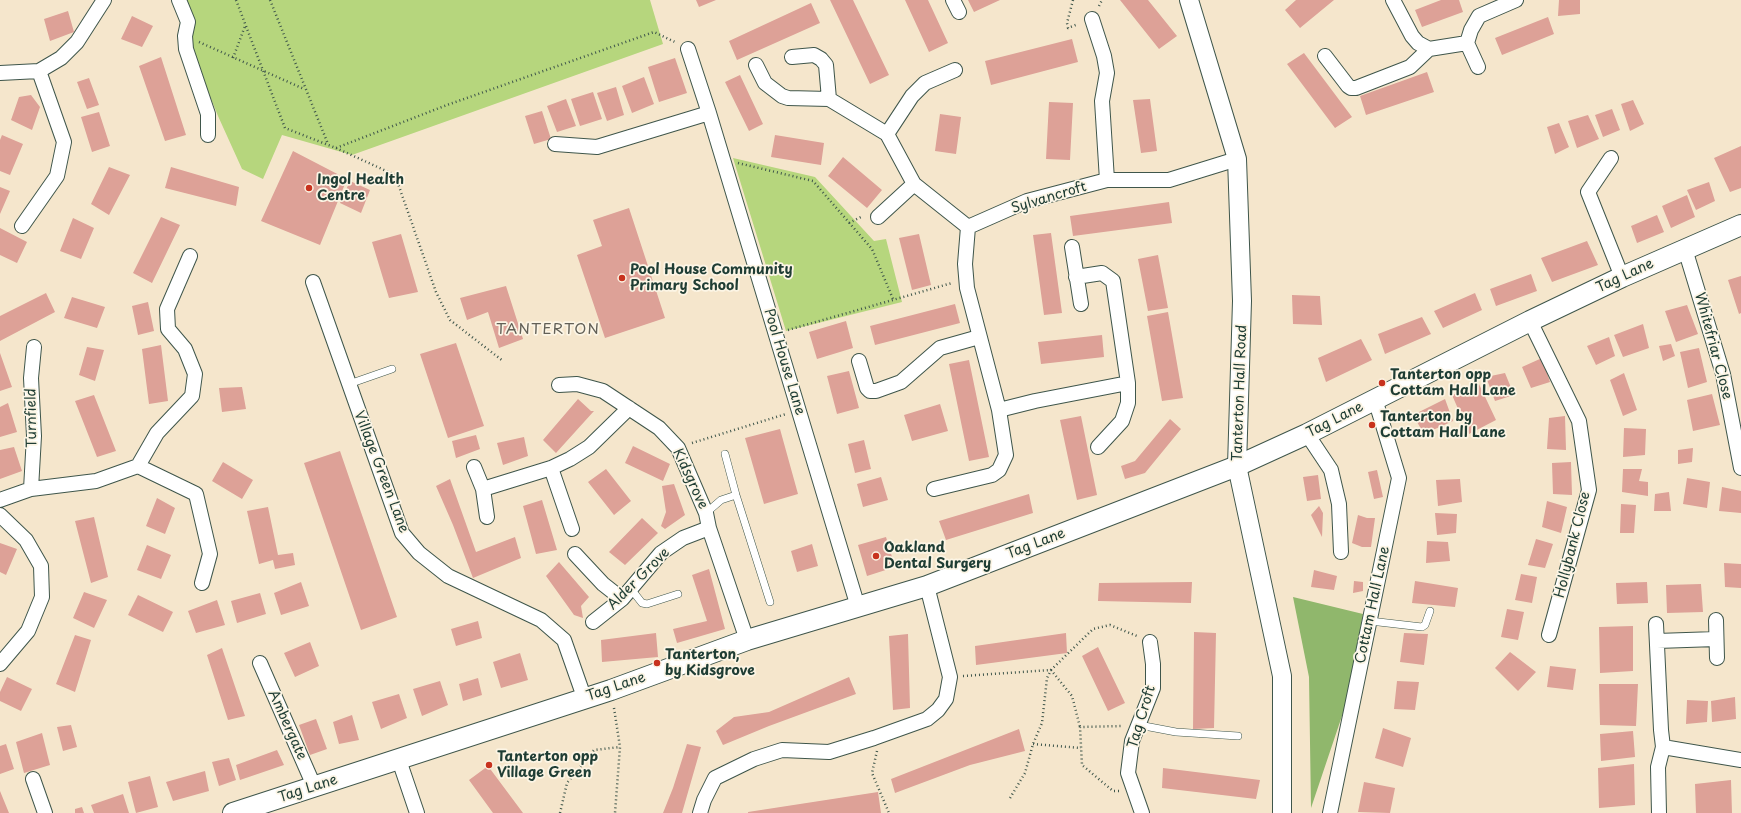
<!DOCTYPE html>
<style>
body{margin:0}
canvas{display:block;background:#f5e6cc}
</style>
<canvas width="1741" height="813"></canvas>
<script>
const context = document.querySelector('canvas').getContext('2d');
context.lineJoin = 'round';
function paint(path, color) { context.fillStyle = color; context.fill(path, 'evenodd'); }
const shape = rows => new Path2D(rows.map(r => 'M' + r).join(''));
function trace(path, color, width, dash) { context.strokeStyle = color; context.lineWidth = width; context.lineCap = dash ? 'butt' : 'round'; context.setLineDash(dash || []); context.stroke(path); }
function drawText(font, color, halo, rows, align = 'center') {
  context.font = font + ' "Playpen Sans",sans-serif'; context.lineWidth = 3.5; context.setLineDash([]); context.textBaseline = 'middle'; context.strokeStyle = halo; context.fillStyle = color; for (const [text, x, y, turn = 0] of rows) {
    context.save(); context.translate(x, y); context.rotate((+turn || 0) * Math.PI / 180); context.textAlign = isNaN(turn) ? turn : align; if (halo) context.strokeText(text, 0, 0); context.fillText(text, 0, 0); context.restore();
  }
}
paint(shape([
 [183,0,650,0,663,44,352,155,282,135,263,179,242,169,218,116,190,47],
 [733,158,815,177,874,241,886,239,902,302,786,331]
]), '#b6d67d');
paint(shape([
 [1293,597,1363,614,1347,701,1311,808,1309,677]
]), '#90b76c');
paint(shape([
 [696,0,716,0,699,7],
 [830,0,853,0,889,75,870,84],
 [905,0,928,0,948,43,929,52],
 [968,0,1000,0,974,12],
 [1120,0,1148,0,1177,36,1159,49],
 [1296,0,1334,0,1300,28,1285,10],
 [1441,0,1459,0,1463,12,1422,27,1415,10],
 [1559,0,1580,0,1580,14,1558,16],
 [811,3,820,23,737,60,729,41],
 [68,11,74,32,50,41,44,19],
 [132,16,153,26,142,47,121,39],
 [1548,17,1554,34,1502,55,1495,38],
 [1072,39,1078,62,991,85,985,61],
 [1304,53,1352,117,1335,128,1287,64],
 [161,57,186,135,165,141,139,66],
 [675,58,687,93,659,102,648,67],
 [1427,72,1434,92,1366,115,1360,96],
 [740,75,763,124,749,131,725,82],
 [644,77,654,104,632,113,622,86],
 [89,78,99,105,87,109,77,82],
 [616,87,624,115,607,121,597,93],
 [593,92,602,119,580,126,571,99],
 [31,95,40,107,32,130,11,120,19,97],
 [566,99,576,126,557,132,547,106],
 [1150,99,1157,151,1141,153,1133,100],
 [1633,100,1644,124,1630,131,1621,104],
 [1049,102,1073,103,1070,160,1046,159],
 [1612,109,1620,130,1603,137,1595,115],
 [542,111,551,139,534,144,525,116],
 [99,112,110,146,92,152,81,117],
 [940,114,961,117,956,154,935,151],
 [1588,115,1599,139,1577,148,1568,121],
 [1559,123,1569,147,1555,154,1547,127],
 [2,135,23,144,10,175,0,171,0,140],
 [775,135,824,143,821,165,771,157],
 [1741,146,1741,188,1730,192,1714,158],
 [293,151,347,179,320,245,261,221],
 [843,157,882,190,867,208,828,176],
 [109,167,130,175,109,215,91,204],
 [171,167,239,187,236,206,165,188],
 [350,181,370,190,361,213,340,203],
 [1709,182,1715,201,1696,210,1687,190],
 [0,187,10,191,0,214],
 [1687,195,1695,217,1671,228,1662,206],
 [1169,202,1172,223,1073,236,1070,216],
 [629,208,665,318,605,338,577,255,602,246,593,220],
 [1657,215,1664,232,1637,243,1631,226],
 [161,217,180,225,152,283,133,273],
 [73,218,94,228,81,259,60,251],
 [0,228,27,242,17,263,0,255],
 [1051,233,1062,313,1044,315,1033,235],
 [401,234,418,292,389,298,372,242],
 [919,234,931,285,912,290,899,238],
 [1587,241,1598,265,1552,282,1541,258],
 [1158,255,1168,308,1148,311,1138,259],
 [1531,274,1537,291,1496,306,1490,289],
 [1741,276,1741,313,1739,314,1728,280],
 [506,286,523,339,499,348,488,312,467,320,460,298],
 [46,293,55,312,0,341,0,316],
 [1475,293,1482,310,1443,328,1434,311],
 [1292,295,1320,296,1322,325,1293,324],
 [72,297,105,307,97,328,64,318],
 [148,302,154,331,138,335,132,306],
 [955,304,960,323,875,345,870,326],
 [1687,305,1698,334,1676,342,1665,311],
 [1168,312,1183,398,1162,401,1147,316],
 [1422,317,1431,334,1385,354,1378,334],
 [846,321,853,348,817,359,809,332],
 [1643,324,1649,348,1623,357,1614,335],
 [1102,335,1104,357,1041,364,1038,342],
 [1609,337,1615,356,1596,365,1587,346],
 [1361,339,1372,360,1326,382,1318,358],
 [456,343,484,426,448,438,420,354],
 [1671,344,1675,356,1663,361,1659,346],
 [161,345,168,401,149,404,142,349],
 [87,347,104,350,95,381,79,375],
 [1699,348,1707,382,1688,388,1680,352],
 [0,353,12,387,0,391],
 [1542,358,1550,382,1531,388,1522,367],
 [969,360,989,457,969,461,949,364],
 [849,371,859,408,837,414,827,376],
 [1505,373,1514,395,1495,401,1486,377],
 [1624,373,1637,410,1623,416,1610,380],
 [1479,384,1496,420,1469,434,1452,395],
 [242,387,246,409,222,412,219,388],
 [1712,394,1720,425,1693,431,1687,400],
 [94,395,116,451,97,457,75,401],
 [578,399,591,411,594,411,556,453,543,440],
 [1445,399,1453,421,1424,434,1413,415],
 [8,403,17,432,0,437,0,407],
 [940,404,948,431,912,441,904,415],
 [1081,416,1097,495,1077,500,1060,420],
 [1565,416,1566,450,1547,449,1549,418],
 [1170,419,1181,429,1145,473,1125,479,1121,466,1135,461],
 [1624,428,1646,429,1645,455,1623,457],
 [780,429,798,494,764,504,745,438],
 [476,435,480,449,456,458,452,441],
 [524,437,528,456,503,465,497,443],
 [864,440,871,469,855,473,848,444],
 [633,446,670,464,663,481,625,463],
 [14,447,22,471,0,479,0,450],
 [1693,448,1692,462,1678,464,1678,450],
 [340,451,397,617,361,630,304,463],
 [223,462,253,480,242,499,212,481],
 [1571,462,1572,495,1553,494,1552,463],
 [606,469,631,501,614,515,588,482],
 [1623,469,1642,469,1639,481,1648,482,1648,496,1622,492],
 [1377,470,1383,497,1374,499,1368,472],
 [1318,475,1321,499,1307,501,1303,477],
 [881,477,888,500,863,507,857,484],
 [1687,478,1710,482,1707,508,1683,504],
 [450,479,476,552,515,537,521,558,473,578,453,525,436,486],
 [1460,479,1462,502,1438,506,1436,480],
 [674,484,685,515,665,529,661,526,666,512,662,486],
 [1722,487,1741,491,1741,513,1719,511],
 [1669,492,1671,511,1654,511,1655,494],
 [1029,494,1033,513,946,540,939,521],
 [157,498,175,508,165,534,146,526],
 [542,500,557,550,536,554,523,506],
 [1547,501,1567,507,1561,533,1542,527],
 [1621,504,1636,505,1634,533,1620,533],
 [1319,506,1323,513,1322,537,1311,515],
 [268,507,278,555,293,553,295,565,275,569,273,560,259,564,247,511],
 [1435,513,1457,514,1456,533,1437,535],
 [1358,515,1367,518,1375,518,1371,547,1362,547,1352,543],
 [94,517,108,577,91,583,75,521],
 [642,518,658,533,625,565,609,552],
 [886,537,895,567,867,576,858,545],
 [1536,539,1553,544,1545,568,1528,565],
 [1427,541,1448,542,1450,561,1426,563],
 [0,543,17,549,6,575,0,572],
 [812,544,818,566,797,572,791,551],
 [147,545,171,555,161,579,137,570],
 [559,562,589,597,581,606,583,618,574,615,546,576],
 [1724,563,1741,564,1741,588,1725,587],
 [709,569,725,629,677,643,673,629,707,621,692,575],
 [1314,570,1337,576,1334,590,1311,587],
 [1521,574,1537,577,1532,603,1515,600],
 [1354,581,1363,582,1363,591,1353,593],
 [1415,581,1458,588,1455,607,1412,603],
 [301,582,309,606,281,615,274,593],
 [1192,582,1191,603,1098,601,1099,583],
 [1647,582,1648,603,1617,604,1616,583],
 [1701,584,1703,612,1667,613,1666,585],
 [84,592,107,600,94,628,73,618],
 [260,593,266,614,237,623,231,601],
 [138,595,173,612,163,632,128,615],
 [217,600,225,625,196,633,188,611],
 [1507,609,1524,612,1518,640,1501,637],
 [478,621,482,638,456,646,451,629],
 [1633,626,1633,671,1600,673,1599,627],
 [1194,632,1216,633,1214,728,1193,729],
 [656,633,658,657,602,662,601,640],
 [1066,633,1067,653,976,665,975,646],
 [1404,633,1428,634,1424,665,1400,662],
 [908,634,910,708,893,710,889,636],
 [75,635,91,640,75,692,56,684],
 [310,642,319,666,295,677,284,653],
 [1098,647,1125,703,1108,711,1082,656],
 [222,648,245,716,228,720,207,655],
 [1510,652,1536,672,1518,691,1495,668],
 [520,653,528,680,501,688,493,662],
 [1550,666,1576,669,1573,690,1547,687],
 [7,677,32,689,21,711,0,701,0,692],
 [849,677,856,694,769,726,723,745,716,731,734,717,769,712],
 [478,678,482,695,463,701,459,684],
 [440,681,448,705,422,716,413,689],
 [1397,681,1419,682,1415,710,1394,709],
 [1599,684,1638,684,1636,726,1600,725],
 [399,694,407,718,381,729,372,702],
 [1735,697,1736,719,1712,722,1711,701],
 [1687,700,1708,701,1707,722,1686,724],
 [352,715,359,740,339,744,333,722],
 [316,719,327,749,310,755,299,725],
 [71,725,77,747,63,751,57,727],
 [1383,728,1411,738,1403,767,1375,758],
 [1019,729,1025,751,970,765,895,793,891,779],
 [1633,731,1635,757,1601,761,1600,734],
 [42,733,50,765,24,773,16,742],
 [6,744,14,769,0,774,0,746],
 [687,744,701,747,682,813,663,813,673,788],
 [277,750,284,765,240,780,236,765],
 [229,758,236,780,219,786,212,762],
 [1634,764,1635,805,1599,808,1598,768],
 [488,766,523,813,493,813,469,780],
 [1163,768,1260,780,1256,799,1162,788],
 [205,771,209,791,173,801,166,782],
 [150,776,158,807,136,813,128,782],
 [1731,780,1732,813,1696,813,1695,784],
 [1364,782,1395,788,1390,813,1358,812],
 [0,791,9,813,0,813],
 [878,792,881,813,748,813,748,812],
 [123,794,129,813,94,813,91,805],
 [82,807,84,813,75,813,75,809]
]), '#dda197');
const service = shape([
 [349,384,392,369],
 [725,454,736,495,770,602],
 [706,513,721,500,736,495],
 [631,589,642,603,647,604,678,594],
 [1370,621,1422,627,1425,625,1430,611],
 [1139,725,1176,732,1238,736]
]);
const minor = shape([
 [179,0,188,22,185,36,186,49,208,114,208,135],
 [953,0,959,12],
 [1393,0,1412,36,1418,43,1429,49,1467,43,1471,30,1479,16,1516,0],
 [1092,19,1104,56,1107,73,1102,101,1107,180],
 [1467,43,1478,67],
 [688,49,709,113,858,607],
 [1325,56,1348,86,1351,88,1356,88,1410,67,1429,49],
 [792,57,814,55,821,59,826,65,829,99],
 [756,65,765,83,782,96,788,98,829,99,887,134,914,184,968,227],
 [0,73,39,71,61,58,77,42,104,0],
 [887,134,912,96,925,83,955,70],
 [555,144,597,147,709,113],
 [1611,158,1588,192,1622,277],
 [878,217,914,184],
 [22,226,57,176,64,142,39,71],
 [1072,247,1081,304],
 [1685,249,1723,374,1741,468],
 [313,282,402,533,419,553,448,576,541,620,564,640,584,697],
 [1530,321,1579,421,1589,490,1549,635],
 [859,361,867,388,870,391,876,391,901,382,940,348,979,337],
 [559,385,577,384,603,391,659,428,678,448,706,513,709,528,747,640],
 [999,410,1035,401,1128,383,1113,281,1102,273,1076,277],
 [1307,434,1331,470,1339,504,1341,552],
 [1098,447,1122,421,1128,403,1128,383],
 [138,466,196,494,210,554,202,583],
 [474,467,483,489,487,517],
 [551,468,572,529],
 [31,489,34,436,31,378,34,347],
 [483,489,551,468,570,459,589,447,629,408],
 [934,489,992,475,999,470,1006,455,999,410,967,288,965,264,968,227,1027,201,1107,180,1169,180,1237,159],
 [0,500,31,489,96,481,138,466,157,433,192,396,195,374,185,349,168,329,167,309,190,256],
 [0,515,26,540,41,566,42,597,28,631,0,664],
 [575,554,603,584,622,599],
 [1716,620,1717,658],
 [593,622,622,599,661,553,683,538,709,528],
 [1656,624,1661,730,1663,747,1658,767,1659,813],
 [1657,641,1716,639],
 [260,663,314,786],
 [1663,747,1741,760],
 [399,760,417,813],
 [33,779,45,813],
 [700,813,704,800,715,778,754,759,782,750,829,752,874,738,927,719,938,710,946,699,950,677,927,586],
 [1142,813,1128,773,1132,741,1153,688,1153,664,1150,642],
 [1330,813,1399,478,1375,399]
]);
const tertiary = shape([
 [1189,0,1237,159,1242,301,1237,466,1282,676,1282,813]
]);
const secondary = shape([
 [233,813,611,690,747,640,927,586,1237,466,1307,434,1530,321,1622,277,1741,225]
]);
trace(service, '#3f564b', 8);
trace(minor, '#3f564b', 16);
trace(tertiary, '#3f564b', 20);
trace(secondary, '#3f564b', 22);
trace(shape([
 [236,0,285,128,336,148,447,105,654,32,675,42],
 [270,0,328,144],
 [1073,0,1067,23,1068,28,1078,24],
 [1099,6,1102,0],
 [199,42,304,89],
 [233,58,245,26],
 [336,148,395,175,436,292,450,320,503,361],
 [738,163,813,181,872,249,893,299],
 [849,223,863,216],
 [788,330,952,283],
 [692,443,786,414],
 [963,676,1051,670,1093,629,1110,625,1137,636],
 [614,708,620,747,615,813],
 [1033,744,1081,748],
 [877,751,872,773,889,813],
 [1119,791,1113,791,1082,765,1080,727,1122,726],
 [1010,798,1025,773,1033,744,1042,723,1047,678,1051,670,1072,696,1080,727],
 [560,813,567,783,594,750,620,747]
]), '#3f564b', 2.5, [1, 3]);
trace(service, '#fff', 7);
trace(minor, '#fff', 14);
trace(tertiary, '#fff', 18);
trace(secondary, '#fff', 20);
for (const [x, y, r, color] of [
 [309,188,4,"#c8321e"],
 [622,278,4,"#c8321e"],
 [1382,383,4,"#c8321e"],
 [1372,425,4,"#c8321e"],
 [876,556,4,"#c8321e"],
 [657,663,4,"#c8321e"],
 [489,765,4,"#c8321e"]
]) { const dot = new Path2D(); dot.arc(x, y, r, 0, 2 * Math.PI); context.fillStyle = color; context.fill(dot); trace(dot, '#fcf5e5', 1.5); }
drawText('bold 14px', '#1f3d34', '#fcf5e5', [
 ["Ingol Health",317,180],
 ["Centre",317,196],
 ["Pool House Community",630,270],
 ["Primary School",630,286],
 ["Tanterton opp",1390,375],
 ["Cottam Hall Lane",1390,391],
 ["Tanterton by",1380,417],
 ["Cottam Hall Lane",1380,433],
 ["Oakland",884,548],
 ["Dental Surgery",884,564],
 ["Tanterton,",665,655],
 ["by Kidsgrove",665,671],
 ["Tanterton opp",497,757],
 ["Village Green",497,773]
], 'left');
drawText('14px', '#1f3d34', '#fcf5e5', [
 ["Sylvancroft",1049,198,-17],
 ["Tag Lane",1625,276,-25],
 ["Whitefriar Close",1713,346,75],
 ["Pool House Lane",784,362,73],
 ["Tanterton Hall Road",1240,393,-88],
 ["Turnfield",32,418,-91],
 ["Tag Lane",1335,420,-27],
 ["Village Green Lane",381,472,69],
 ["Kidsgrove",690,479,65],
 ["Tag Lane",1036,544,-21],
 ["Hollybank Close",1573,545,-76],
 ["Alder Grove",639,579,-45],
 ["Cottam Hall Lane",1373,605,-78],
 ["Tag Lane",616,687,-19],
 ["Tag Croft",1142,717,-73],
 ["Ambergate",287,725,66],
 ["Tag Lane",308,789,-18]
]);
context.letterSpacing = '1px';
drawText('15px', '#626057', '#fcf5e5', [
 ["TANTERTON",548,330]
]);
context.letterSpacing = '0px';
</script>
